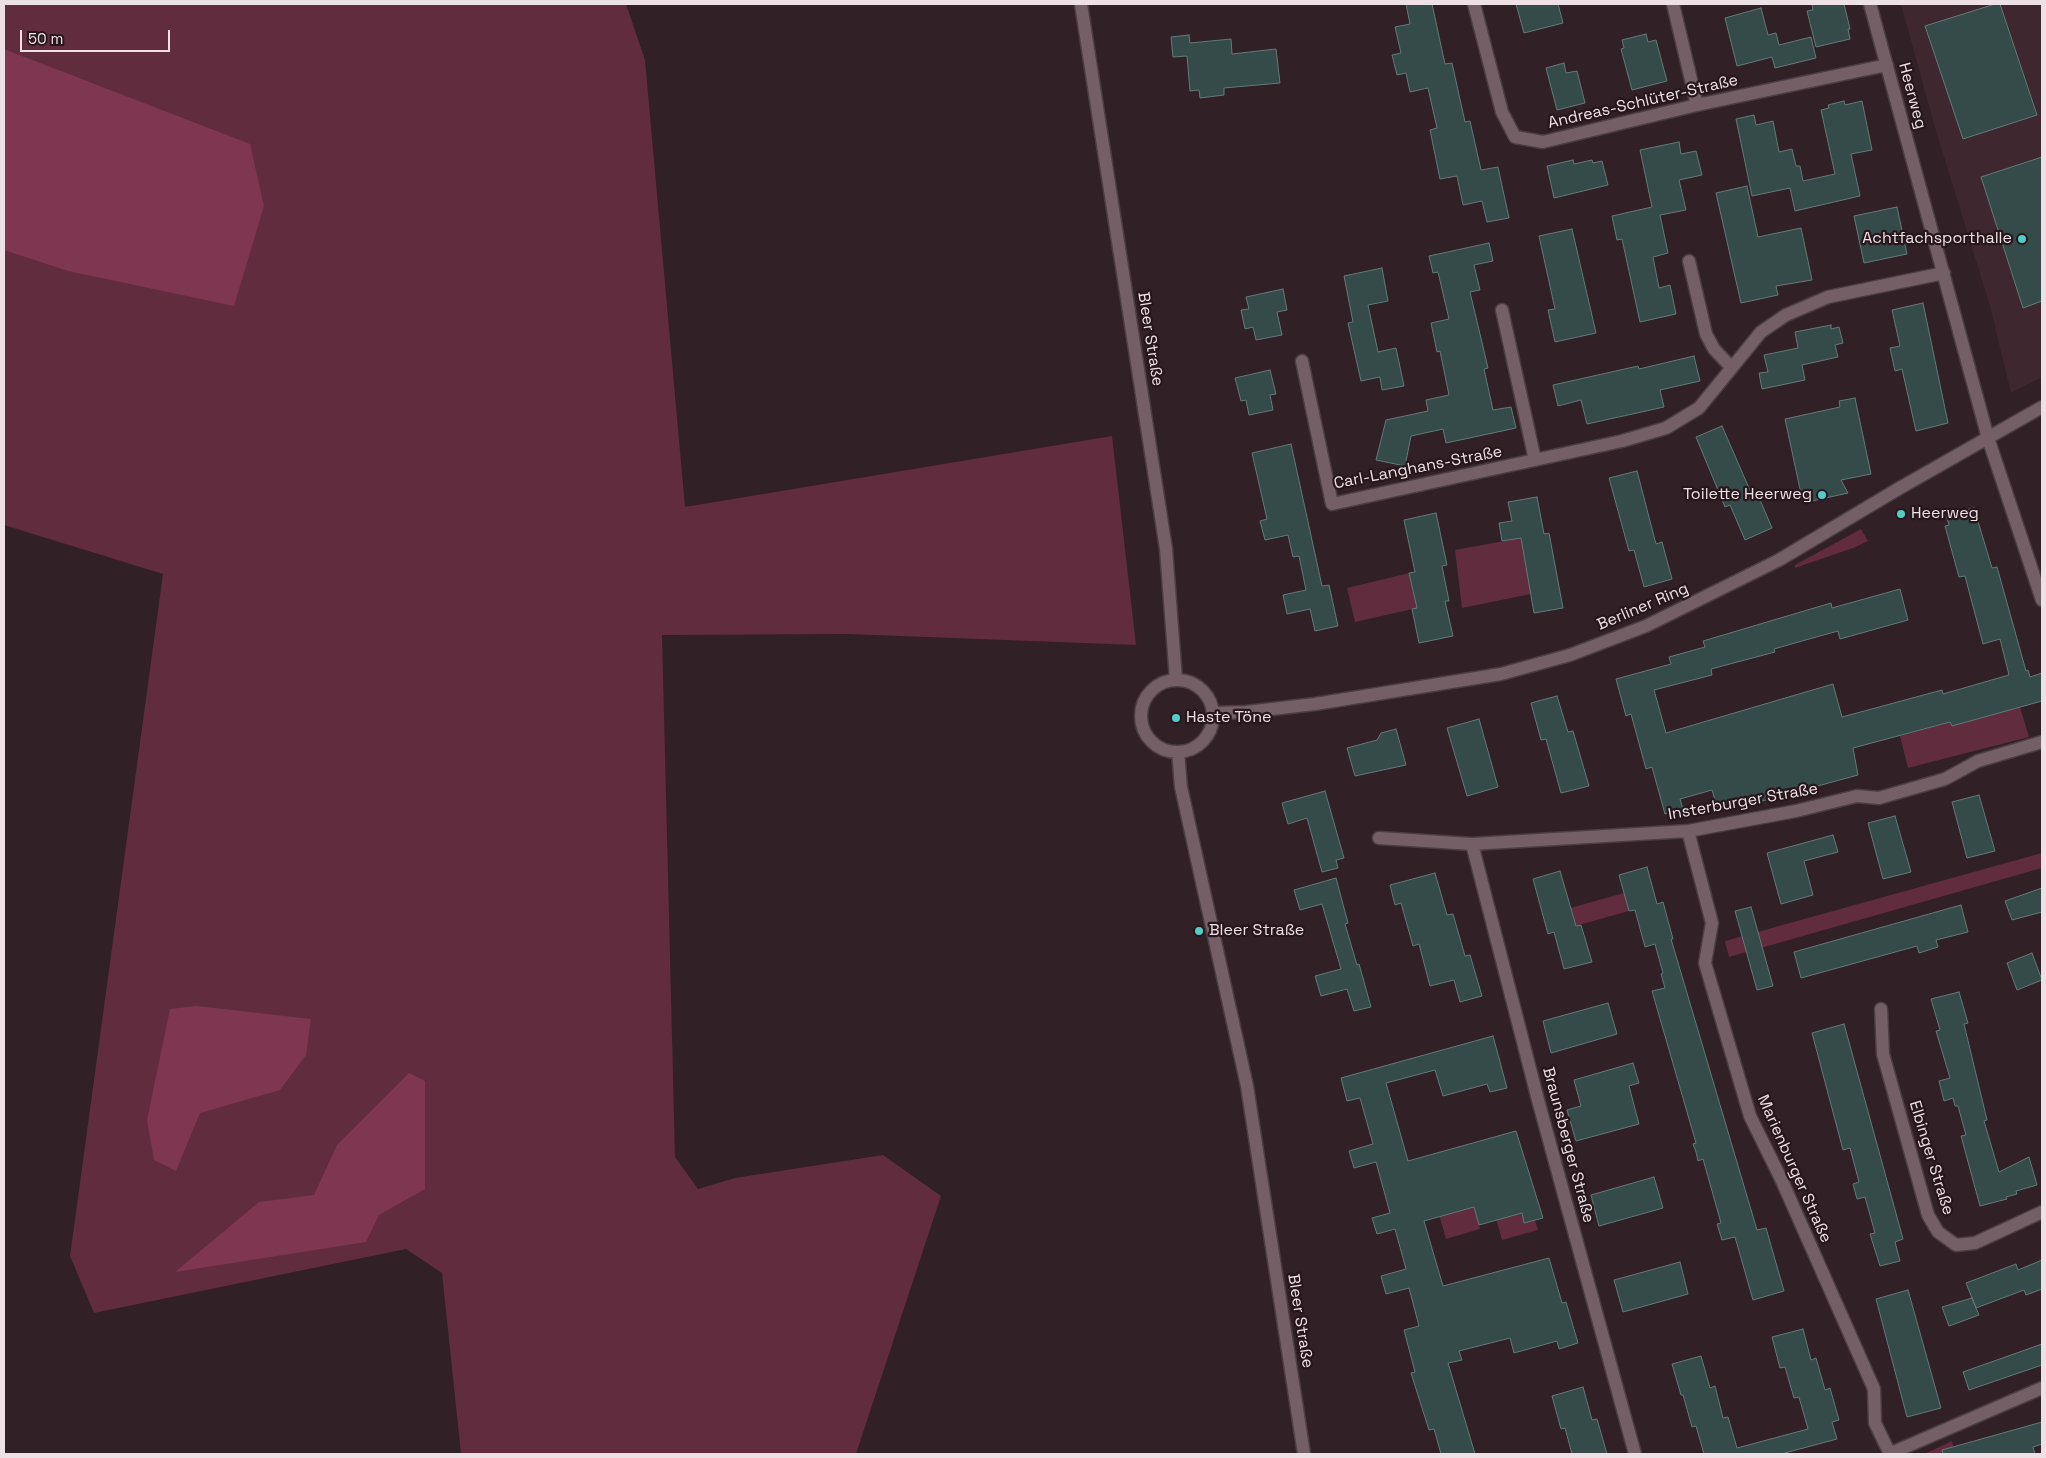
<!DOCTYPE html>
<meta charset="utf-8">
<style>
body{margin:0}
#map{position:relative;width:2046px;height:1458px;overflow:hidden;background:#312025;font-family:"Space Grotesk",sans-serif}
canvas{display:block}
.frame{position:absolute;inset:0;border:5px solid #ede1e5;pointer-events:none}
.scale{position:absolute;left:20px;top:30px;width:150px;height:22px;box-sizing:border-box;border:2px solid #ede1e5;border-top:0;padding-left:6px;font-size:15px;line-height:18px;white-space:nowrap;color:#ede1e5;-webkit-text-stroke:4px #27171c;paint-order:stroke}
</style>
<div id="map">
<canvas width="2046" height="1458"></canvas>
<div class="frame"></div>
<div class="scale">50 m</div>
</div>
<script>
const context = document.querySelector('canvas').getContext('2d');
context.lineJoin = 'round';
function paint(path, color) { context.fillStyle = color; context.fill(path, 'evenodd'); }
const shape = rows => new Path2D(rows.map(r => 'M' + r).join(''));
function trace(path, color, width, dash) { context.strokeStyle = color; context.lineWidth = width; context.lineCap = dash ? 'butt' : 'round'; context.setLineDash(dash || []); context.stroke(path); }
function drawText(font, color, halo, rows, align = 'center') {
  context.font = font + ' "Space Grotesk",sans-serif'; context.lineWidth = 4.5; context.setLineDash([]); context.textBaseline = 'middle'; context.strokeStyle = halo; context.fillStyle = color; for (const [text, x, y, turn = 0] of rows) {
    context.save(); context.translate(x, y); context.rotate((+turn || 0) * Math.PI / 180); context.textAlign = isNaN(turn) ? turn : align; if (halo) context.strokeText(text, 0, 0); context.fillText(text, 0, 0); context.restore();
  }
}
paint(shape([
 [1901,4,2042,4,2042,377,2011,393,1990,306,1936,131]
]), '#3e272e');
paint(shape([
 [4,4,626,4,645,60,685,507,1112,436,1136,645,848,634,662,635,675,1157,698,1189,735,1178,883,1155,941,1196,856,1454,461,1454,442,1273,406,1249,94,1313,70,1256,163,574,4,525],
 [1861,529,1868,541,1853,548,1795,568,1795,565],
 [1521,538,1531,594,1462,608,1455,550],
 [1409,573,1417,608,1355,622,1347,588],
 [2020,707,2029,737,1908,768,1900,736,1950,722,1952,726],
 [2042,853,2042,868,1729,957,1725,941],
 [1624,893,1629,911,1575,926,1570,908],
 [1517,1197,1524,1222,1535,1220,1538,1230,1502,1240,1492,1204],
 [1435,1201,1474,1207,1480,1229,1446,1239],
 [1952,1441,1955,1454,1924,1454]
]), '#602c3e');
paint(shape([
 [4,49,250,144,264,206,234,306,68,271,4,250],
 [197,1006,311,1019,306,1055,280,1090,200,1113,176,1171,154,1160,147,1120,170,1009],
 [409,1073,425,1081,425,1189,379,1215,366,1242,175,1272,259,1202,314,1195,337,1145]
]), '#7f3651');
const building = shape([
 [1406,4,1432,4,1445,64,1452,63,1465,122,1470,121,1481,170,1498,167,1509,218,1487,222,1482,201,1463,205,1457,176,1440,179,1430,130,1437,128,1428,88,1410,92,1406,73,1397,75,1392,55,1401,53,1395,27,1410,24,1406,4],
 [1516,4,1558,4,1563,23,1524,33,1516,4],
 [1812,4,1844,4,1850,29,1848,29,1850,39,1816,47,1807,11,1813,10,1812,4],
 [1995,4,2000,4,2037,115,1963,139,1925,26,1995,4],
 [1761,8,1768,35,1776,33,1779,45,1811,37,1816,58,1775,68,1772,57,1737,66,1725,18,1761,8],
 [1646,34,1648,42,1656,40,1667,81,1632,90,1621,49,1624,48,1622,40,1646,34],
 [1189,35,1190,43,1231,39,1232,54,1276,49,1280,83,1224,88,1224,95,1200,98,1199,90,1190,91,1187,56,1173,57,1171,37,1189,35],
 [1564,63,1566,73,1577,71,1585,103,1557,110,1546,68,1564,63],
 [1844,101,1845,105,1862,101,1872,150,1851,154,1860,196,1795,211,1790,188,1752,196,1736,119,1754,115,1756,125,1773,121,1779,152,1792,149,1796,166,1800,166,1803,181,1835,174,1821,110,1829,108,1828,105,1844,101],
 [1679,142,1681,154,1696,151,1702,175,1679,180,1686,210,1660,215,1668,253,1653,257,1659,288,1670,285,1676,314,1640,322,1622,239,1617,240,1612,216,1652,207,1640,150,1679,142],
 [2042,157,2042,301,2023,308,1981,177,2042,157],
 [1573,160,1574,164,1592,160,1593,163,1602,161,1608,185,1554,198,1547,166,1573,160],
 [1747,186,1758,237,1801,228,1812,280,1776,286,1778,295,1741,303,1716,193,1747,186],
 [1897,207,1907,254,1864,263,1854,216,1897,207],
 [1572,229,1596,333,1555,342,1548,310,1555,309,1539,236,1572,229],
 [1489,243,1493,261,1474,265,1480,290,1470,292,1488,368,1484,369,1493,410,1511,407,1516,428,1446,443,1443,429,1411,436,1405,466,1376,460,1386,420,1428,411,1426,400,1449,395,1440,351,1437,352,1431,323,1449,319,1438,272,1433,273,1429,256,1489,243],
 [1382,268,1388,301,1368,305,1378,352,1396,348,1404,386,1382,390,1380,377,1361,381,1348,323,1353,322,1344,276,1382,268],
 [1283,289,1287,310,1277,312,1282,335,1256,340,1253,327,1245,329,1241,310,1249,309,1246,297,1283,289],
 [1923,303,1948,423,1916,431,1902,369,1895,371,1890,348,1900,346,1892,310,1923,303],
 [1831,325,1831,329,1839,327,1843,343,1835,345,1838,357,1802,365,1805,380,1762,389,1759,373,1768,372,1764,355,1798,348,1795,332,1831,325],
 [1694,356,1700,381,1660,390,1664,407,1587,424,1581,400,1558,406,1553,385,1638,366,1639,369,1694,356],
 [1270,370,1276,394,1270,395,1273,410,1249,415,1246,400,1241,401,1235,378,1270,370],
 [1855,398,1871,474,1841,480,1848,493,1803,503,1785,419,1840,407,1839,401,1855,398],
 [1722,426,1752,495,1757,493,1772,528,1745,540,1730,505,1725,507,1696,437,1722,426],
 [1291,444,1322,586,1329,585,1338,626,1315,631,1310,609,1287,614,1283,595,1306,590,1299,556,1293,557,1288,535,1265,540,1260,521,1267,519,1252,453,1291,444],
 [1637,471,1656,544,1662,542,1672,579,1644,587,1634,550,1629,551,1609,478,1637,471],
 [1537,497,1544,534,1549,533,1563,608,1534,613,1521,538,1502,541,1499,523,1512,521,1508,502,1537,497],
 [1974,508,1992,568,1997,567,2026,671,2028,670,2030,677,2042,673,2042,701,1952,726,1950,722,1853,748,1858,775,1755,803,1753,797,1717,807,1712,790,1680,799,1683,809,1665,814,1652,767,1646,769,1631,714,1626,716,1616,679,1671,664,1669,657,1705,647,1703,641,1831,603,1832,608,1900,589,1908,620,1840,639,1838,631,1802,641,1774,649,1775,652,1711,669,1712,675,1654,690,1666,733,1833,684,1842,717,1942,690,1943,694,2009,675,2000,639,1983,644,1965,576,1959,577,1945,526,1949,525,1946,515,1974,508],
 [1436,513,1447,565,1442,566,1449,601,1445,601,1453,636,1419,643,1412,609,1417,608,1409,573,1415,572,1404,520,1436,513],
 [1557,696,1568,732,1573,731,1589,786,1561,793,1546,739,1541,740,1531,703,1557,696],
 [1479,719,1498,787,1467,796,1447,728,1479,719],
 [1396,729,1406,765,1355,776,1347,748,1377,740,1381,733,1396,729],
 [1325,791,1344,858,1336,860,1338,868,1322,872,1307,818,1288,824,1282,803,1325,791],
 [1979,795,1995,851,1967,858,1952,802,1979,795],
 [1895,816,1911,872,1883,879,1868,823,1895,816],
 [1833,835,1838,852,1804,861,1813,895,1781,904,1767,853,1833,835],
 [1647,867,1657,904,1663,902,1673,939,1671,939,1757,1230,1766,1228,1784,1291,1753,1300,1735,1237,1722,1240,1717,1224,1721,1223,1703,1159,1698,1161,1696,1152,1693,1144,1696,1143,1652,991,1665,988,1661,974,1663,973,1655,944,1645,947,1635,910,1629,911,1619,875,1647,867],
 [1560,871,1576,926,1581,925,1592,962,1564,969,1554,932,1548,934,1533,879,1560,871],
 [1435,873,1447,915,1453,914,1465,956,1470,955,1482,996,1460,1002,1454,980,1430,986,1419,944,1413,946,1401,903,1395,905,1390,885,1435,873],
 [1336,878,1348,923,1345,924,1357,965,1359,964,1371,1007,1354,1011,1347,989,1321,996,1315,976,1341,969,1322,904,1300,910,1294,890,1336,878],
 [2042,888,2042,912,2012,920,2005,901,2042,888],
 [1961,905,1968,932,1936,940,1938,947,1919,953,1917,946,1801,978,1794,952,1961,905],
 [1751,907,1773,986,1757,990,1735,911,1751,907],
 [2032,953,2042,980,2017,990,2007,963,2032,953],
 [1959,992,1968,1023,1964,1024,1987,1120,1984,1121,1999,1172,2029,1157,2037,1185,2016,1191,2017,1194,2006,1197,2007,1199,1980,1206,1961,1136,1966,1135,1958,1106,1955,1106,1953,1098,1944,1101,1939,1081,1950,1078,1936,1031,1940,1030,1931,999,1959,992],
 [1608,1003,1617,1034,1551,1053,1543,1021,1608,1003],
 [1844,1024,1903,1239,1895,1242,1900,1261,1880,1266,1870,1234,1875,1233,1865,1197,1857,1199,1853,1184,1859,1182,1850,1148,1843,1150,1812,1033,1844,1024],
 [1493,1036,1507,1088,1490,1092,1487,1084,1443,1096,1435,1070,1386,1083,1401,1136,1408,1161,1516,1131,1543,1218,1524,1223,1522,1213,1479,1225,1474,1207,1424,1221,1433,1252,1443,1286,1549,1258,1562,1303,1566,1302,1578,1343,1559,1349,1557,1341,1514,1353,1510,1338,1459,1351,1462,1360,1448,1363,1475,1454,1441,1454,1434,1429,1429,1430,1411,1373,1415,1372,1404,1330,1419,1326,1409,1288,1386,1294,1381,1276,1406,1269,1395,1229,1377,1234,1372,1218,1390,1213,1376,1162,1354,1168,1349,1151,1373,1144,1360,1098,1347,1101,1341,1078,1493,1036],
 [1633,1063,1639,1083,1629,1086,1639,1124,1576,1141,1567,1110,1581,1106,1574,1080,1633,1063],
 [1654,1177,1663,1208,1599,1226,1591,1195,1654,1177],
 [2042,1260,2042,1289,2026,1295,2024,1290,1976,1308,1966,1283,2016,1264,2018,1270,2042,1260],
 [1680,1262,1688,1294,1623,1312,1614,1280,1680,1262],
 [1908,1290,1941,1408,1907,1417,1876,1299,1908,1290],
 [1972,1298,1979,1315,1949,1326,1942,1307,1972,1298],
 [1803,1329,1811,1360,1816,1358,1825,1390,1830,1388,1839,1420,1832,1422,1837,1439,1781,1454,1704,1454,1696,1426,1692,1427,1683,1395,1681,1395,1672,1364,1701,1356,1710,1388,1715,1386,1723,1418,1728,1417,1737,1448,1808,1429,1799,1397,1794,1398,1785,1367,1780,1368,1772,1337,1803,1329],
 [2042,1344,2042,1365,1969,1390,1963,1372,2042,1344],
 [1583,1387,1592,1420,1597,1419,1607,1454,1572,1454,1565,1428,1561,1429,1552,1396,1583,1387],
 [2042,1422,2042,1444,2033,1447,2035,1454,1943,1454,1942,1450,2042,1422]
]);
paint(building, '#354b49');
trace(building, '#637a78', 1);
const minor = shape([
 [1081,4,1166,549,1176,680],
 [1474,4,1502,112,1515,137,1543,142,1697,105,1887,65],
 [1673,4,1697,105],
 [1870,4,1988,438,2042,600],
 [1689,261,1706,334,1714,349,1731,367],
 [1502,310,1535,460],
 [1302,361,1332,504,1622,441,1666,428,1699,408,1761,332,1786,315,1828,297,1944,273],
 '1141 716a36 36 0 1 1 72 0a36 36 0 1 1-72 0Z',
 [1213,713,1246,712,1315,704,1501,674,1570,655,1646,626,1779,560,1898,489,2042,407],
 [1178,752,1181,787,1247,1086,1304,1454],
 [1688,831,1712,923,1705,963,1750,1116,1782,1181,1874,1389,1875,1423,1890,1454],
 [1379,838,1472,844,1688,831,1796,811,1857,796,1879,798,1945,779,1978,761,2042,742],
 [1472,844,1538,1100,1635,1454],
 [1881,1009,1883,1054,1928,1215,1938,1232,1956,1245,1975,1243,2042,1212],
 [1889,1454,2042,1388]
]);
trace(minor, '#4b3d42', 15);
trace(minor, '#735f65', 12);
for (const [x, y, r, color] of [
 [2022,239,5,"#54cdc6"],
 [1822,495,5,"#54cdc6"],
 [1901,514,5,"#54cdc6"],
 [1176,718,5,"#54cdc6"],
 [1199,931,5,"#54cdc6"]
]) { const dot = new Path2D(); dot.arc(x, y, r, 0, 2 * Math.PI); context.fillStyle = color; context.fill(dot); trace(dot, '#27171c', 2); }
drawText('16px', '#ede1e5', '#27171c', [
 ["Heerweg",1912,96,75],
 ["Andreas-Schlüter-Straße",1643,102,-13],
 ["Bleer Straße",1150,339,81],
 ["Carl-Langhans-Straße",1418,468,-11],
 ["Berliner Ring",1643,607,-23],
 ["Insterburger Straße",1743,802,-10],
 ["Braunsberger Straße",1568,1145,75],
 ["Elbinger Straße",1931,1158,73],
 ["Marienburger Straße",1794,1169,66],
 ["Bleer Straße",1300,1321,81]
]);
drawText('16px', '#ede1e5', '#27171c', [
 ["Achtfachsporthalle",2012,239,"right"],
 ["Toilette Heerweg",1812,495,"right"],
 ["Heerweg",1911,514],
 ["Haste Töne",1186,718],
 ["Bleer Straße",1209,931]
], 'left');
</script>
